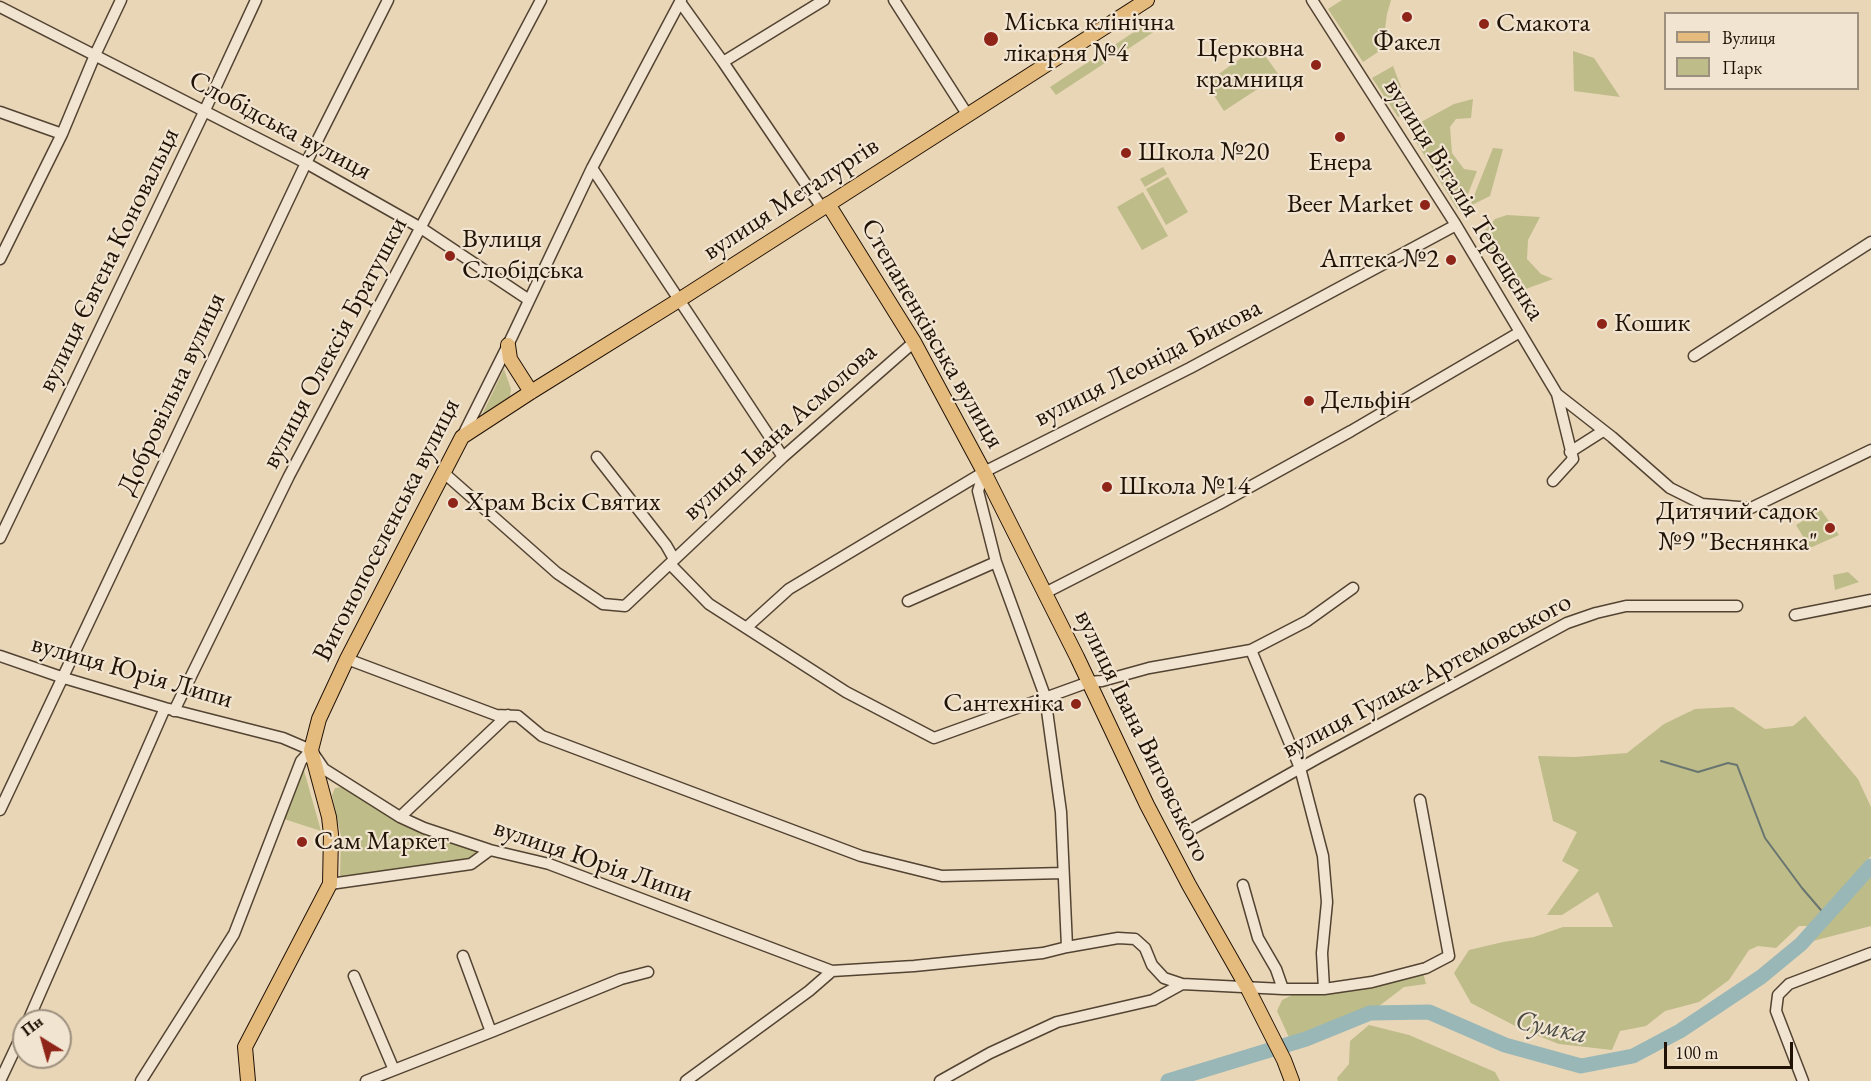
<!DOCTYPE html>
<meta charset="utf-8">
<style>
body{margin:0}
#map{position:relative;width:1871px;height:1081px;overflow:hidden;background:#e9d6b7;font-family:"EB Garamond",serif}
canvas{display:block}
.legend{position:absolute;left:1664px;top:12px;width:195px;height:78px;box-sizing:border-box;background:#f1e4d0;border:2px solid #9e907f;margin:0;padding:8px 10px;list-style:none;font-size:18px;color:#211206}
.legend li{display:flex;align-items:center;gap:12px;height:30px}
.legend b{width:30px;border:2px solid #9e907f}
.north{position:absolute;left:12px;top:1009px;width:60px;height:60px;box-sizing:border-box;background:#f1e4d0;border:2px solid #9e907f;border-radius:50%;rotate:323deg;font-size:16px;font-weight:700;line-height:24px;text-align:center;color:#211206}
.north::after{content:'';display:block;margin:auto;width:21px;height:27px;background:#8f2418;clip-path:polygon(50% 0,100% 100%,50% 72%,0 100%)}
.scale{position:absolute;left:1664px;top:1042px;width:129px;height:27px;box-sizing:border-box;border:3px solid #211206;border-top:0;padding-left:8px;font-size:18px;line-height:21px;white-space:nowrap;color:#211206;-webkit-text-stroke:4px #f1e4d0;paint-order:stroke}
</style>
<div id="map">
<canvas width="1871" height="1081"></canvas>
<ul class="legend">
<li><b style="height:8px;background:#e4bb7c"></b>Вулиця</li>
<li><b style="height:16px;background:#bebc89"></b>Парк</li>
</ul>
<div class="north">Пн</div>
<div class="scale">100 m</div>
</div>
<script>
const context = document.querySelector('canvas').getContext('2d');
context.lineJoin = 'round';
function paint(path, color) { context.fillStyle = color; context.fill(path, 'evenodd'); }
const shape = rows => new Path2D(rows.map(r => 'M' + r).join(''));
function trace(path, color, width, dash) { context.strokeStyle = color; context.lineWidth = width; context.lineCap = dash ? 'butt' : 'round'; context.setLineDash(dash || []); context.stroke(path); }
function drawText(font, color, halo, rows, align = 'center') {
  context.font = font + ' "EB Garamond",serif'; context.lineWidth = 4.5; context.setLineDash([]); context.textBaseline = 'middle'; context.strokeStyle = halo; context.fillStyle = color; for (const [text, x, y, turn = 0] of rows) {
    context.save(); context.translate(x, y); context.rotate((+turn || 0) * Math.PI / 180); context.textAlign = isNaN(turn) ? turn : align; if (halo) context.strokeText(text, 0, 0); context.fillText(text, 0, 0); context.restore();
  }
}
paint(shape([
 [1342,0,1391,0,1387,14,1384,37,1390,44,1363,62,1328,9],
 [1149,22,1155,31,1116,57,1110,48],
 [1258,46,1279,75,1224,111,1206,83],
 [1573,51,1594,58,1620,97,1574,91],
 [1102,53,1108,61,1056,95,1050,87],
 [1393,66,1406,100,1407,113,1398,117,1372,78],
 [1473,99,1471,118,1456,119,1450,127,1452,153,1464,169,1477,171,1461,212,1457,209,1413,137,1421,122,1454,104],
 [1493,148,1503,149,1490,196,1470,206],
 [1163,167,1167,174,1145,187,1140,179],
 [1168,177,1188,212,1166,225,1146,189],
 [1143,192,1168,236,1142,250,1117,207],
 [1507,215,1540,217,1528,240,1527,259,1541,274,1553,279,1512,294,1480,236,1495,219],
 [504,369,511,389,510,397,481,417],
 [1821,510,1839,535,1810,548,1796,525],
 [1848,572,1859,582,1835,590,1833,575],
 [1733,707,1765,729,1793,726,1805,716,1858,779,1871,807,1871,856,1809,926,1799,926,1776,948,1758,946,1749,950,1729,980,1699,1002,1665,1011,1646,1026,1620,1031,1612,1050,1559,1044,1523,1030,1471,1003,1454,973,1469,950,1503,942,1534,937,1563,927,1613,927,1598,892,1562,915,1547,915,1579,870,1562,861,1577,832,1553,821,1538,756,1575,757,1627,753,1664,724,1695,709],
 [303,767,321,831,284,819],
 [342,787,412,828,476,852,469,859,340,878,341,836,332,795,335,788],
 [1871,866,1871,926,1801,944,1856,881],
 [1423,972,1426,984,1404,987,1370,1013,1292,1044,1277,1011,1282,1000,1309,987],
 [1369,1025,1409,1035,1495,1072,1500,1081,1338,1081,1337,1078,1349,1064,1350,1041]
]), '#bebc89');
trace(shape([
 [1661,761,1698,772,1728,763,1737,765,1765,838,1802,888,1826,916]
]), '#697570', 2);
trace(shape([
 [1168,1081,1306,1039,1370,1013,1429,1012,1505,1045,1581,1066,1633,1056,1680,1031,1761,977,1801,944,1871,866]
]), '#99b7b6', 15);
const minor = shape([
 [894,0,967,114],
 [1312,0,1456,225,1557,394,1612,437,1670,488,1702,504,1751,508,1871,450],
 [680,2,723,62,822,208],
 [0,7,306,163,421,228,529,300],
 [723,62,824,0],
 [0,112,62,134],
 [592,168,783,457],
 [0,259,62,134,95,55,121,0],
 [1694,356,1871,242],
 [462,437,508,345,592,168,681,0],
 [1570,452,1603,431],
 [597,457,666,545,674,559],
 [984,472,978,491,996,562,1045,696,1061,812,1067,947],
 [444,473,557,573,603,604,625,606,783,457,914,342],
 [1553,481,1573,459,1557,394],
 [0,538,205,110,256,0],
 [670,564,709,604,846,692,934,738,1089,682,1102,681,1149,668,1251,650,1307,621,1353,588],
 [1045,593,1219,504,1351,431,1520,332],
 [908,601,996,562],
 [1795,615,1871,600],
 [747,627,789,589,984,472,1190,368,1456,225],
 [0,656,64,678,165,708,283,738,311,750,324,769,400,817,424,828,490,850,549,864,832,971,914,966,1043,953,1067,947,1118,938,1135,939,1145,948,1152,965,1164,978,1182,984],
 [347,659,496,715,518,716,542,736,861,856,942,876,1063,873],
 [174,711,289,476,541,0],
 [0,810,306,163,388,0],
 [400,817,508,715],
 [1187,832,1318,758,1567,623,1596,613,1626,606,1737,606],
 [330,884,471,864,490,850],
 [1243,885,1258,938,1276,969,1283,989],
 [463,956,491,1032,621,979,648,972],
 [354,976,394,1070,491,1032],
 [1324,989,1372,982,1426,968,1449,956,1420,800],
 [28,1021,165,708],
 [0,1081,24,1030],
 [141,1081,234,934,301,761,311,750],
 [366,1081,394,1070],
 [686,1081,809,991,832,971],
 [940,1081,990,1053,1057,1022,1153,1000,1182,984,1283,989,1324,989,1322,953,1327,902,1323,856,1300,768,1251,650],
 [1803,1081,1776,1011,1778,995,1789,984,1871,953]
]);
const major = shape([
 [828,204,914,342,984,472,1077,657,1147,805,1189,885,1247,987,1284,1060,1292,1081],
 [508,345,510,359,531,392],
 [248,1081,245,1047,330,884,331,834,329,817,311,750,319,719,347,659,462,437,531,392,679,300,1147,0]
]);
trace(minor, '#534332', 13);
trace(major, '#211206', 16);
trace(minor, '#f1e4d0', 10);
trace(major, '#e4bb7c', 14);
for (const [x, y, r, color] of [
 [1407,17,6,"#8f2418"],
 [1484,24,6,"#8f2418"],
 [991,39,8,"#8f2418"],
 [1316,65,6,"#8f2418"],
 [1340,137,6,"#8f2418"],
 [1126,153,6,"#8f2418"],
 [1425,205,6,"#8f2418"],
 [450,256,6,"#8f2418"],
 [1451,260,6,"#8f2418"],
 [1602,324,6,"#8f2418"],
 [1309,401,6,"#8f2418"],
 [1107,487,6,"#8f2418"],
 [453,503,6,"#8f2418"],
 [1830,528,6,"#8f2418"],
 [1076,704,6,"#8f2418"],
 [302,842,6,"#8f2418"]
]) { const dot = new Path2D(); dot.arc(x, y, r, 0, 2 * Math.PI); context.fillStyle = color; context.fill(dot); trace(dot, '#f1e4d0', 2); }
drawText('27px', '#211206', '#f1e4d0', [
 ["Міська клінічна",1004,23],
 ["лікарня №4",1004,54],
 ["Смакота",1496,24],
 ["Факел",1407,43,"center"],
 ["Церковна",1304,49,"right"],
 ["крамниця",1304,80,"right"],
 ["Школа №20",1138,153],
 ["Енера",1340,163,"center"],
 ["Beer Market",1413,205,"right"],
 ["Вулиця",462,240],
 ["Слобідська",462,271],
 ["Аптека №2",1439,260,"right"],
 ["Кошик",1614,324],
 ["Дельфін",1321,401],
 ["Школа №14",1119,487],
 ["Храм Всіх Святих",465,503],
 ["Дитячий садок",1818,512,"right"],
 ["№9 \"Веснянка\"",1818,543,"right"],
 ["Сантехніка",1064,704,"right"],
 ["Сам Маркет",314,842]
], 'left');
drawText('27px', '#211206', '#f1e4d0', [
 ["Слобідська вулиця",280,126,28],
 ["вулиця Металургів",791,199,-33],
 ["вулиця Віталія Терещенка",1464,200,58],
 ["вулиця Євгена Коновальця",109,260,-64],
 ["Степаненківська вулиця",932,334,60],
 ["вулиця Олексія Братушки",335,343,-62],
 ["вулиця Леоніда Бикова",1148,363,-27],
 ["Добровільна вулиця",172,394,-65],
 ["вулиця Івана Асмолова",780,432,-42],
 ["Вигонопоселенська вулиця",387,530,-63],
 ["вулиця Юрія Липи",132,672,16],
 ["вулиця Гулака-Артемовського",1427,676,-28],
 ["вулиця Івана Виговського",1142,736,64],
 ["вулиця Юрія Липи",593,861,19]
]);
drawText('italic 28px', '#4b4c44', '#f1e4d0', [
 ["Сумка",1551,1028,12]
]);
</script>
